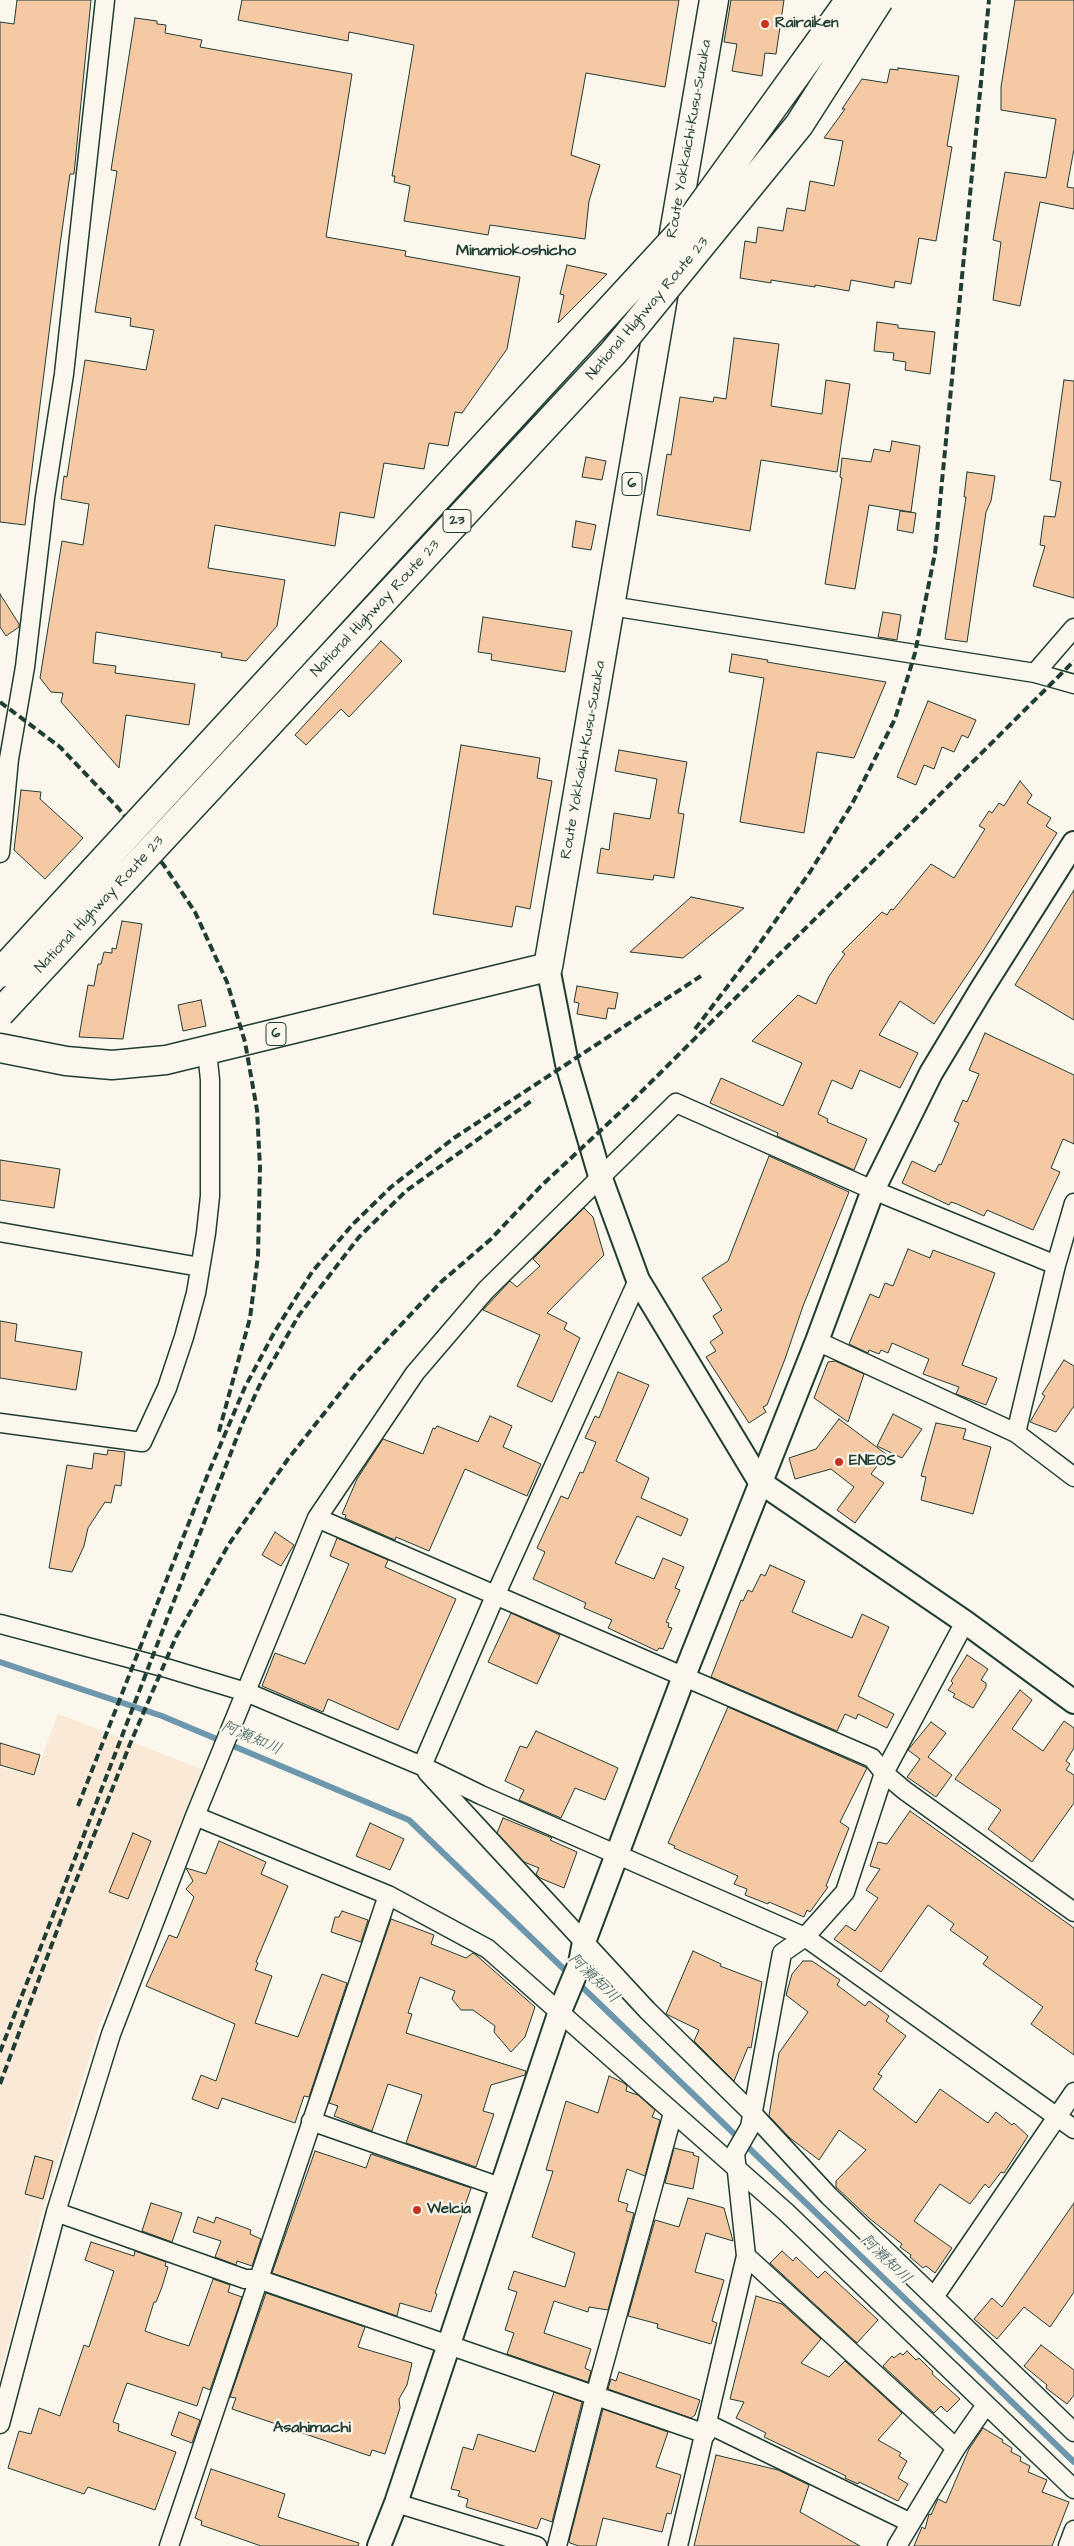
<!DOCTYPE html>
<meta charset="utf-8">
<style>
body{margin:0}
canvas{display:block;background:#fbf7ec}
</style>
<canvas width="1074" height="2546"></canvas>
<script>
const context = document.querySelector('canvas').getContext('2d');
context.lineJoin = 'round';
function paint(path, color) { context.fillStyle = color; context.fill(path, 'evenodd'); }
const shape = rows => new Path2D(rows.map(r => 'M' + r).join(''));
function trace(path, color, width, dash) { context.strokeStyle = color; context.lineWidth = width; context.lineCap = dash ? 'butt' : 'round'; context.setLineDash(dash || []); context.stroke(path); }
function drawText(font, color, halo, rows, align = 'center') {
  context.font = font + ' "Architects Daughter","Klee One",sans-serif'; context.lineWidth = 4.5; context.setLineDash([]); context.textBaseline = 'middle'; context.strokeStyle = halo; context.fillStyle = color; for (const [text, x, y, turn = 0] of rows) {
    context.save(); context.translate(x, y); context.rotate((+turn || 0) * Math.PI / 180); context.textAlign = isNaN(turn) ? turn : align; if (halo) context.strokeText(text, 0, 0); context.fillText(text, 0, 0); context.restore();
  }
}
paint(shape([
 [58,1714,202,1769,97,2033,43,2209,0,2377,0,1767,35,1776]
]), '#fae9d7');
trace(shape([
 [0,1662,162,1716,409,1820,570,1975],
 [577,1982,1074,2462]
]), '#6d97ad', 6);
const building = shape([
 [17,0,91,0,74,174,70,174,60,245,25,525,0,522,0,22,14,24,17,0],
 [242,0,679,0,665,87,586,73,571,155,600,165,589,201,585,239,490,225,488,235,404,221,410,186,394,182,395,176,392,176,414,45,349,32,348,41,238,20,242,0],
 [731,0,784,0,776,54,765,53,762,76,732,71,737,44,724,42,731,0],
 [1015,0,1074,0,1074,149,1067,187,1074,188,1074,209,1040,202,1020,306,993,300,1001,242,993,240,1005,172,1046,178,1056,119,1001,110,1001,87,1015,0],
 [135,18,157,21,157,24,166,25,165,33,202,40,200,47,352,74,326,237,406,251,405,256,520,277,507,349,462,413,455,412,448,446,429,443,424,469,384,463,374,518,340,512,335,546,215,525,208,568,285,580,277,626,246,661,221,657,222,653,96,632,93,663,116,666,115,673,195,684,189,725,126,715,119,768,61,702,63,693,51,692,40,678,62,541,83,545,89,504,61,499,64,476,67,477,85,360,146,370,154,330,130,326,131,318,95,312,117,171,111,170,135,18],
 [898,68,959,76,947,146,952,147,936,241,919,238,911,284,895,281,894,288,851,280,849,291,815,285,815,287,771,280,771,283,740,278,745,241,756,243,758,227,783,231,787,208,805,211,810,181,834,186,843,141,824,138,845,109,842,109,862,79,887,83,890,69,898,70,898,68],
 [567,265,607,274,558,323,564,295,560,294,567,265],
 [877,322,898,325,898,328,935,332,930,374,905,370,906,362,893,360,894,353,874,351,877,322],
 [734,338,779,344,771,406,822,414,826,380,850,384,837,472,761,460,750,531,657,515,667,454,671,455,680,397,713,402,714,397,726,399,734,338],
 [1064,380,1074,381,1074,598,1033,586,1045,546,1040,545,1044,516,1055,517,1061,482,1050,480,1064,380],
 [892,441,920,446,911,512,869,505,855,589,825,584,842,478,840,477,842,458,871,462,874,449,890,452,892,441],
 [586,457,606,461,602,480,582,477,586,457],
 [967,472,995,476,991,501,986,512,967,642,945,639,966,497,964,497,967,472],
 [900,511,916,513,913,533,897,530,900,511],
 [576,521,596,525,591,550,572,547,576,521],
 [0,594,19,624,19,627,6,636,0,627,0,594],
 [883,612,901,615,897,640,878,637,883,612],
 [483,617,572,631,565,672,491,660,492,654,478,652,483,617],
 [381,641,402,661,349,717,341,709,306,745,295,735,381,641],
 [732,654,768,660,767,662,886,682,854,758,817,752,804,833,740,822,764,678,729,672,732,654],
 [928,701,976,720,968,738,962,735,954,752,942,747,934,769,924,765,916,785,897,777,928,701],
 [461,745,540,758,537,778,552,781,530,909,516,906,512,927,433,914,461,745],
 [619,750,687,762,678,813,684,814,674,878,654,875,653,880,597,873,601,848,609,850,614,813,650,819,657,779,615,771,619,750],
 [1020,781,1032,795,1027,803,1051,818,1046,826,1057,833,983,951,934,1024,900,1001,879,1035,918,1053,900,1088,860,1070,852,1089,832,1080,818,1114,828,1119,827,1122,867,1139,854,1170,777,1136,778,1133,710,1103,721,1078,783,1106,802,1063,752,1041,798,995,816,1004,829,976,845,954,842,952,882,912,887,915,891,909,893,910,931,864,954,878,985,829,979,826,989,811,992,813,999,803,1004,806,1020,781],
 [21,790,41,792,40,799,83,838,45,879,14,850,21,790],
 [1074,890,1074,1020,1015,985,1074,890],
 [691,897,744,908,683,958,630,952,691,897],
 [122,921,142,924,123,1039,79,1037,88,985,94,986,98,964,101,964,104,952,112,953,112,948,116,949,122,921],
 [577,986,618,993,615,1009,608,1008,606,1019,577,1014,579,1003,574,1002,577,986],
 [201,1000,206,1026,183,1031,178,1005,201,1000],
 [985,1033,1074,1075,1074,1144,1063,1139,1051,1168,1060,1172,1033,1230,987,1210,984,1216,957,1204,951,1202,949,1205,902,1183,912,1161,935,1172,939,1164,941,1165,959,1123,954,1121,963,1100,967,1102,979,1074,969,1070,985,1033],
 [769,1156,849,1192,803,1306,785,1359,767,1405,763,1407,766,1412,749,1423,706,1357,716,1351,710,1342,723,1333,713,1316,722,1310,702,1278,728,1261,769,1156],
 [0,1160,60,1169,54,1208,0,1200,0,1160],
 [584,1208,593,1217,604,1255,547,1313,567,1323,564,1329,580,1338,552,1402,517,1386,540,1335,483,1310,510,1281,517,1287,540,1266,533,1259,584,1208],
 [908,1249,930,1258,933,1250,995,1273,962,1365,997,1378,986,1405,956,1394,959,1387,923,1374,929,1359,892,1343,888,1353,881,1350,879,1354,869,1350,868,1353,849,1344,870,1294,879,1298,885,1283,893,1286,908,1249],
 [0,1321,17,1324,15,1341,82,1352,76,1390,0,1378,0,1321],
 [1064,1360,1074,1366,1074,1406,1056,1432,1030,1422,1045,1396,1042,1394,1064,1360],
 [835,1361,864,1374,848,1422,814,1398,828,1362,835,1361],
 [618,1372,649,1385,616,1461,649,1478,641,1498,688,1519,681,1536,637,1516,615,1563,654,1579,663,1558,684,1567,675,1588,680,1590,666,1622,669,1623,668,1627,672,1628,663,1649,659,1648,657,1651,608,1628,612,1620,584,1608,586,1603,533,1579,545,1552,537,1548,561,1496,568,1499,580,1472,583,1473,596,1442,585,1438,595,1416,599,1418,618,1372],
 [893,1414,922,1429,902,1458,877,1446,893,1414],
 [490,1416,512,1426,503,1447,541,1464,527,1496,465,1469,429,1551,396,1537,395,1540,345,1518,346,1515,342,1514,357,1479,383,1439,423,1454,433,1428,435,1429,437,1426,478,1442,490,1416],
 [839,1419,886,1454,871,1474,884,1483,855,1523,837,1510,854,1487,831,1469,795,1479,789,1458,816,1449,839,1419],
 [936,1423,966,1429,963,1439,991,1447,973,1514,921,1500,926,1477,921,1476,936,1423],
 [108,1450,125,1452,121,1486,115,1485,111,1503,105,1502,88,1528,84,1546,72,1572,49,1568,67,1465,92,1469,94,1453,107,1455,108,1450],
 [275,1532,294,1545,281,1566,262,1555,275,1532],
 [337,1538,388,1560,385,1567,456,1599,398,1730,328,1699,323,1712,262,1686,275,1653,305,1664,349,1564,330,1556,337,1538],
 [770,1565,805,1581,792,1612,852,1638,862,1614,889,1627,858,1696,894,1714,887,1728,858,1714,856,1719,845,1714,837,1731,711,1677,741,1600,743,1601,748,1590,752,1592,761,1574,765,1576,770,1565],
 [511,1613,560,1635,537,1684,488,1662,511,1613],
 [967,1655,988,1669,981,1680,986,1683,986,1687,973,1708,953,1697,955,1694,948,1690,953,1683,951,1681,967,1655],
 [1020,1690,1032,1700,1012,1729,1043,1751,1064,1721,1074,1728,1074,1748,1066,1761,1070,1764,1066,1770,1074,1775,1074,1803,1032,1862,988,1829,1001,1810,955,1779,1020,1690],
 [728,1707,867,1768,840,1822,849,1828,826,1886,828,1887,810,1912,807,1910,804,1917,769,1902,768,1904,745,1895,747,1889,734,1884,738,1876,674,1848,675,1846,668,1843,728,1707],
 [931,1722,946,1733,928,1757,952,1775,936,1797,907,1777,920,1759,908,1750,931,1722],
 [536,1731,618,1768,605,1800,575,1788,561,1818,519,1800,524,1790,505,1781,520,1746,527,1748,536,1731],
 [0,1743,40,1755,34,1775,0,1765,0,1743],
 [910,1811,1074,1928,1074,2055,1031,2024,1043,2007,983,1964,988,1957,950,1930,954,1924,928,1905,881,1972,834,1939,846,1925,855,1931,878,1898,866,1890,880,1869,870,1866,878,1842,887,1844,910,1811],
 [503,1818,552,1838,550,1840,577,1852,564,1888,540,1878,536,1874,539,1868,524,1862,497,1833,503,1818],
 [370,1823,404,1839,390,1870,356,1856,370,1823],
 [133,1833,151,1841,128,1899,109,1892,133,1833],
 [219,1841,266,1862,261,1874,288,1886,256,1962,258,1963,255,1970,272,1976,255,2023,298,2037,322,1974,347,1983,309,2097,304,2096,295,2123,222,2098,218,2109,192,2099,201,2075,216,2081,235,2024,146,1986,169,1935,177,1938,194,1897,186,1889,193,1881,186,1868,206,1874,219,1841],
 [342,1911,368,1920,361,1942,331,1932,335,1917,339,1917,342,1911],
 [391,1919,434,1935,431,1944,466,1958,473,1953,476,1955,535,2007,525,2037,511,2052,494,2032,495,2026,473,2010,461,2010,452,1999,455,1991,420,1977,408,2013,412,2014,406,2033,526,2071,525,2075,491,2085,483,2111,494,2114,476,2167,406,2143,422,2095,388,2084,372,2131,334,2116,338,2106,329,2103,391,1919],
 [693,1951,721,1964,720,1966,762,1982,751,2048,748,2047,734,2081,694,2041,699,2030,666,2014,693,1951],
 [803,1961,812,1961,840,1980,837,1985,865,2006,869,2001,889,2016,886,2021,906,2036,878,2074,882,2076,873,2089,916,2123,940,2089,988,2123,996,2112,1012,2125,1014,2123,1028,2136,1004,2173,1001,2172,989,2188,985,2184,970,2204,940,2184,914,2221,952,2248,935,2273,926,2266,923,2268,910,2257,911,2255,900,2247,902,2244,870,2219,836,2187,836,2181,866,2150,839,2130,819,2160,790,2138,769,2116,779,2053,808,2012,786,1995,792,1974,803,1961],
 [609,2076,624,2083,627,2086,626,2091,638,2095,655,2110,652,2117,660,2120,645,2176,627,2169,618,2201,628,2204,626,2211,634,2213,608,2310,589,2307,588,2312,554,2301,544,2333,591,2349,585,2368,591,2371,588,2382,507,2354,514,2333,505,2330,517,2292,508,2289,514,2271,565,2287,575,2253,532,2237,553,2171,546,2170,566,2101,598,2113,609,2076],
 [674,2148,694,2153,693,2155,699,2157,693,2189,665,2183,674,2148],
 [315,2151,366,2168,371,2154,471,2188,435,2293,437,2294,431,2312,400,2303,397,2316,272,2273,315,2151],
 [35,2156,53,2161,43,2199,25,2194,35,2156],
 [688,2198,724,2208,733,2241,706,2233,695,2272,724,2280,712,2321,717,2323,711,2344,657,2328,658,2324,628,2316,655,2220,679,2227,688,2198],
 [151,2203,182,2213,172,2242,142,2231,151,2203],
 [1074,2203,1074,2292,1050,2327,1024,2307,997,2339,974,2319,992,2298,1002,2307,1074,2203],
 [198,2217,214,2223,216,2217,251,2230,250,2234,261,2239,252,2266,237,2261,236,2265,215,2257,221,2241,193,2232,198,2217],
 [91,2242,134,2256,135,2251,166,2262,165,2266,168,2267,162,2287,156,2302,154,2302,145,2331,167,2339,189,2346,213,2279,230,2285,228,2292,242,2297,210,2390,203,2387,197,2406,127,2383,113,2422,119,2424,118,2431,176,2452,155,2510,88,2487,84,2494,8,2468,19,2431,31,2434,39,2408,60,2416,84,2345,89,2347,114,2271,85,2260,91,2242],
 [782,2251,793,2261,796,2257,818,2278,825,2271,878,2320,857,2343,770,2263,782,2251],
 [266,2293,365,2327,358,2347,412,2363,407,2385,399,2399,400,2408,385,2454,372,2450,370,2456,232,2409,236,2398,230,2397,266,2293],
 [756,2296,782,2304,821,2339,801,2363,829,2377,845,2361,902,2413,878,2440,901,2453,899,2456,907,2461,898,2478,908,2484,898,2501,859,2482,858,2484,845,2478,846,2476,764,2437,766,2433,736,2418,744,2402,730,2399,756,2296],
 [1041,2345,1074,2370,1074,2395,1067,2404,1046,2388,1047,2385,1024,2366,1041,2345],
 [907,2351,916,2360,919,2358,933,2372,932,2374,960,2399,947,2412,941,2406,934,2413,883,2366,892,2356,894,2358,900,2353,903,2355,907,2351],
 [619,2372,700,2400,695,2415,691,2418,608,2389,611,2379,616,2381,619,2372],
 [554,2392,582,2402,552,2522,541,2518,537,2529,466,2507,468,2499,458,2496,460,2491,451,2489,463,2447,473,2450,478,2434,535,2452,554,2392],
 [603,2409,668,2432,656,2467,681,2475,671,2514,667,2513,662,2532,603,2518,596,2546,579,2546,570,2543,569,2541,603,2409],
 [179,2412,200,2420,192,2443,171,2435,179,2412],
 [983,2428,1003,2440,1002,2442,1012,2448,1011,2452,1021,2457,1020,2461,1030,2466,1028,2472,1047,2480,1042,2492,1069,2502,1052,2546,914,2546,922,2527,925,2529,929,2514,931,2515,938,2499,946,2503,969,2449,983,2428],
 [716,2455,778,2470,809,2485,800,2512,860,2546,694,2546,716,2455],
 [211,2469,285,2494,278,2517,359,2543,358,2546,261,2546,201,2525,202,2521,195,2518,211,2469]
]);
paint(building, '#f6c9a5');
trace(building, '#1f3d34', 1);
const minor = shape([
 [611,606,1035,673,1074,684],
 [1035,673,1074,628],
 [0,853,9,759,25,667,45,497,64,374,105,0],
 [0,1232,200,1267],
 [817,1341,1016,1433,1074,1477],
 [0,1423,142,1442,167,1388,184,1337,196,1293,206,1233,210,1196,210,1080,207,1051],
 [1016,1433,1056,1265,1074,1203],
 [317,1518,872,1758,884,1773,904,1790,1074,1912],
 [0,1624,163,1667,246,1692,422,1766,481,1795,805,1937,1074,2129],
 [422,1766,495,1596,638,1280],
 [427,1772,647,2010,753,2114,829,2196,1074,2432],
 [195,1816,388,1895,488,1949,786,2212,1074,2489],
 [311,2121,500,2187],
 [56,2212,245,2279,258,2279,706,2434],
 [746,2256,956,2448],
 [934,2297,1074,2092],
 [0,2424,56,2212,111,2034,195,1816,317,1518,415,1373,486,1290,676,1103,873,1190,1056,1265],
 [708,2424,911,2523],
 [396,2503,537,2546],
 [169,2546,388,1895],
 [557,2546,595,2396,673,2113],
 [678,2546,746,2256,735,2153,750,2127,782,1953,805,1937,845,1892,884,1773,965,1622],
 [897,2546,956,2448,986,2405],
 [1068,2546,1074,2530]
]);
const tertiary = shape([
 [548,967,567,1064,600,1176,638,1280,760,1482,965,1622,1074,1702],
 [379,2546,396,2503,560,2011,580,1963,584,1942,684,1676,817,1341,873,1190,931,1073,981,990,1074,843]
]);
const primary = shape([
 [0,1048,66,1061,112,1065,166,1060,548,967,714,0]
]);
trace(minor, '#1f3d34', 21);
trace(tertiary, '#1f3d34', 26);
trace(primary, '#1f3d34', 31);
trace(minor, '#fbf7ec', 18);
trace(tertiary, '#fbf7ec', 22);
trace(primary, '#fbf7ec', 28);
trace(shape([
 [0,702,60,747,119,809,163,864,195,912,227,982,245,1042,257,1110,260,1167,258,1256,250,1318,218,1435],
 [695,1029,750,957,810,872,852,804,895,719,915,653,935,553,989,0],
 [78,1806,208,1474,245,1387,275,1331,312,1272,353,1224,391,1187,454,1138,701,976],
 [57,1905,242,1424,262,1380,299,1315,359,1237,406,1191,534,1099],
 [0,2052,59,1900],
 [0,2084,68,1901,130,1744,176,1637,229,1544,288,1459,356,1373,441,1282,491,1239,541,1186,629,1104,1074,661]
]), '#1f3d34', 4, [8, 4]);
const trunkBridge = shape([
 [0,973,687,226,850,0],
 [0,1013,613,353,799,125,879,0]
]);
trace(trunkBridge, '#1f3d34', 31, []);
trace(trunkBridge, '#fbf7ec', 28);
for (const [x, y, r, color] of [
 [765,24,5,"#c8321e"],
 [839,1462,5,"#c8321e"],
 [417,2210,5,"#c8321e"]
]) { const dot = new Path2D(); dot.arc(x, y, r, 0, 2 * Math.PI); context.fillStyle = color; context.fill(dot); trace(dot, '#fbf7ec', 2); }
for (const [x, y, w] of [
 [632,484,20],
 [457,521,28],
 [276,1034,20]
]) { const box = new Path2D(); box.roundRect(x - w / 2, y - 11.5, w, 23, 4); context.fillStyle = '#fbf7ec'; context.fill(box); trace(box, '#1f3d34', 1); }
drawText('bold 14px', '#1f3d34', null, [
 ["6",632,484],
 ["23",457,521],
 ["6",276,1034]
]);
drawText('bold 15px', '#1f3d34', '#fbf7ec', [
 ["Rairaiken",775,24],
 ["ENEOS",849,1462],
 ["Welcia",427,2210]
], 'left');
drawText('15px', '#1f3d34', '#fbf7ec', [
 ["Route Yokkaichi-Kusu-Suzuka",690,139,-80],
 ["National Highway Route 23",648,309,-50],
 ["National Highway Route 23",376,609,-47],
 ["Route Yokkaichi-Kusu-Suzuka",584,760,-80],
 ["National Highway Route 23",100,905,-47]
]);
drawText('bold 16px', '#1f3d34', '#fbf7ec', [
 ["Minamiokoshicho",516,252],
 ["Asahimachi",312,2429]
]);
drawText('italic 16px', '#395b5c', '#fbf7ec', [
 ["阿瀬知川",251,1739,23],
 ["阿瀬知川",593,1979,44],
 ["阿瀬知川",885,2260,44]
]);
</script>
